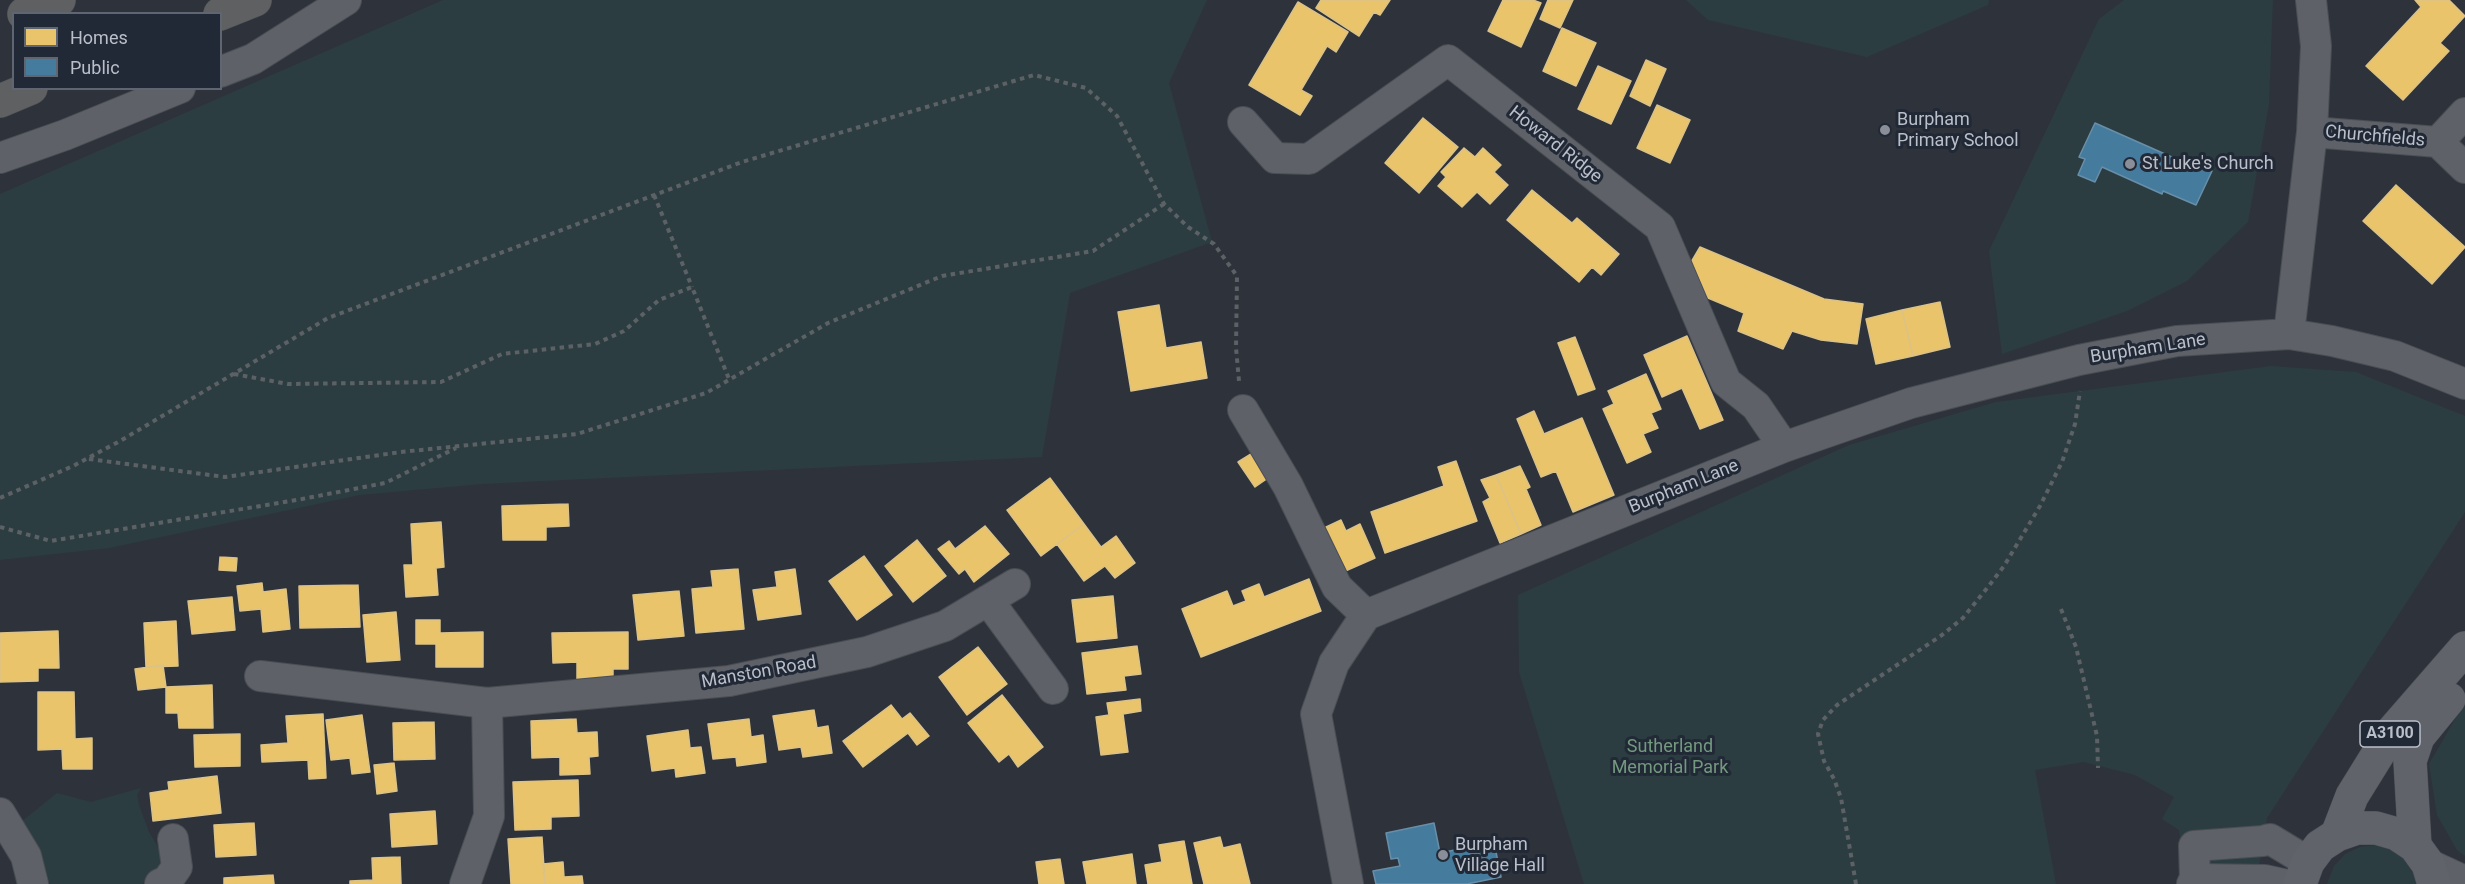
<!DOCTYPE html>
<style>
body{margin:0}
#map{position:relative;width:2465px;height:884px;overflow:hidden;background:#2e323b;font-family:Roboto,sans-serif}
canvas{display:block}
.legend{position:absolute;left:12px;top:12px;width:210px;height:78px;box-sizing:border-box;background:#222936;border:2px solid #5f6571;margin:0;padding:8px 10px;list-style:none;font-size:18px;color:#babfca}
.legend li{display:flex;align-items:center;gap:12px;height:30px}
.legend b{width:30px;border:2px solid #5f6571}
</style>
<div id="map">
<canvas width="2465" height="884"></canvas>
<ul class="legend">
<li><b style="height:16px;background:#e9c46a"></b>Homes</li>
<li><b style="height:16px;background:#457b9d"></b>Public</li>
</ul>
</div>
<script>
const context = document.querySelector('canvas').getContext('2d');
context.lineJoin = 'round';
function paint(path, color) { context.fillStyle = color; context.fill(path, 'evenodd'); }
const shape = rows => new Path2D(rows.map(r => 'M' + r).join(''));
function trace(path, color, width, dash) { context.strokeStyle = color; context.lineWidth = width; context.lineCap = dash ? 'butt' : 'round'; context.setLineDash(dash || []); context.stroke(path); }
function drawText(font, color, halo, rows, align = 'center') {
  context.font = font + ' Roboto,sans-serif'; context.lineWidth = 6; context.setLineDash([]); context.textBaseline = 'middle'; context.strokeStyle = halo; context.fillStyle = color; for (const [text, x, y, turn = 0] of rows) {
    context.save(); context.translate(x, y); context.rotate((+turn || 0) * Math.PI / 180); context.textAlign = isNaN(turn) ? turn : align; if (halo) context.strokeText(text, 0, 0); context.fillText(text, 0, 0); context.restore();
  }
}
paint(shape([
 [443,0,1207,0,1169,83,1212,242,1070,293,1042,457,482,484,360,495,109,548,0,560,0,194],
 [1686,0,1989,0,1988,5,1867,57,1708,20],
 [2124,0,2273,0,2269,104,2248,222,2187,281,2127,311,2002,354,1989,251,2099,19],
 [2271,366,2356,372,2465,416,2465,512,2267,818,2256,884,2188,884,2179,830,2162,819,2174,797,2135,775,2084,762,2035,770,2056,884,1584,884,1519,672,1518,595,1849,445,1996,402],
 [2465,702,2465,856,2457,850,2437,815,2429,764],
 [141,788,137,795,139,805,149,832,164,857,155,879,142,884,50,884,42,857,27,836,21,822,57,793,91,802],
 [2376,845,2392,849,2406,858,2420,884,2327,884,2334,866,2345,854,2360,847]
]), '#2c3d41');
const homes = shape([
 [1321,0,1390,0,1380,15,1374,12,1359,36,1316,8,1321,0],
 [1503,0,1533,0,1541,3,1521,47,1488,31,1503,0],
 [1548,0,1573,0,1560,28,1540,19,1548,0],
 [2415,0,2449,0,2465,16,2440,43,2449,51,2403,100,2366,66,2421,7,2415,0],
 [1298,2,1348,32,1336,52,1327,46,1301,90,1312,96,1300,115,1249,85,1298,2],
 [1562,28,1596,43,1576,86,1543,71,1562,28],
 [1646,60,1666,69,1650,106,1630,96,1646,60],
 [1598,66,1631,81,1611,124,1578,109,1598,66],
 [1657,105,1690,120,1670,163,1637,148,1657,105],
 [1423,118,1458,147,1419,193,1385,163,1423,118],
 [1464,148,1475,157,1483,148,1501,165,1494,172,1508,185,1490,204,1477,192,1462,207,1438,186,1446,177,1441,172,1464,148],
 [2396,185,2465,247,2432,284,2363,221,2396,185],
 [1532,190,1572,223,1577,218,1619,254,1601,275,1592,267,1579,282,1507,220,1532,190],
 [1700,247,1824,299,1863,304,1857,344,1821,340,1792,331,1783,349,1738,331,1744,313,1708,298,1690,264,1700,247],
 [1940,302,1950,347,1913,356,1902,310,1940,302],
 [1159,305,1166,348,1201,342,1207,378,1131,391,1118,312,1159,305],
 [1902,310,1913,356,1876,364,1866,319,1902,310],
 [1687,336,1723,420,1700,429,1682,388,1662,397,1644,355,1687,336],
 [1575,337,1595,389,1578,395,1558,343,1575,337],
 [1646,374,1661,409,1651,413,1658,428,1643,434,1651,452,1627,463,1603,409,1614,404,1608,391,1646,374],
 [1534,411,1544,434,1582,418,1614,495,1573,512,1556,471,1541,477,1517,419,1534,411],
 [1251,454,1268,478,1255,487,1238,462,1251,454],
 [1456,461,1477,521,1385,553,1371,512,1444,486,1438,467,1456,461],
 [1520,466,1530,487,1526,489,1541,525,1521,534,1496,475,1520,466],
 [1496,475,1521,534,1500,543,1483,502,1490,498,1481,480,1496,475],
 [1050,478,1084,524,1041,556,1007,510,1050,478],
 [568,504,569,526,546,527,546,540,503,540,502,506,568,504],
 [1341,520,1346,531,1360,524,1375,558,1343,572,1324,528,1341,520],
 [441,522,444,567,436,568,438,595,406,597,404,565,413,565,411,524,441,522],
 [1084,524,1101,547,1116,536,1135,563,1115,578,1105,566,1084,581,1057,544,1084,524],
 [985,526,1009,554,974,582,965,569,959,574,938,549,949,541,955,549,985,526],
 [917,540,946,576,913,602,885,566,917,540],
 [864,556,892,595,857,620,829,581,864,556],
 [220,557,237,558,236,571,219,570,220,557],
 [738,569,744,629,696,633,692,589,713,587,711,571,738,569],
 [795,569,801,614,758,620,753,590,777,587,775,572,795,569],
 [1309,579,1321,611,1201,657,1182,609,1227,591,1233,606,1246,601,1242,591,1259,584,1264,597,1309,579],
 [262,583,263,592,286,589,290,629,263,632,261,609,240,611,237,586,262,583],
 [358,585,360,627,300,628,299,586,358,585],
 [679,591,684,636,638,640,633,595,679,591],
 [1113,596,1117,638,1077,642,1072,600,1113,596],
 [232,597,235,630,192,634,188,601,232,597],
 [396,612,400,660,367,662,363,615,396,612],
 [416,620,440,620,440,633,483,632,483,667,436,667,436,644,416,644,416,620],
 [176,621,178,666,146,667,144,623,176,621],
 [58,631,59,668,38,668,38,681,0,682,0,633,58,631],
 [628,632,628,669,613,669,613,679,577,679,577,662,553,663,552,633,628,632],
 [1137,646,1141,674,1124,676,1126,690,1087,694,1082,653,1137,646],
 [978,647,1007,684,967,715,939,677,978,647],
 [163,665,166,687,138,690,135,669,163,665],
 [212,685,213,728,179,728,178,713,166,713,166,687,212,685],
 [38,692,74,692,75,739,92,738,92,769,63,769,62,749,38,750,38,692],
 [1002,695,1043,747,1018,767,1009,754,999,762,968,723,1002,695],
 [1140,699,1141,711,1123,714,1128,752,1101,755,1096,717,1109,715,1107,703,1140,699],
 [891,705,902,719,910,713,929,736,917,745,908,733,863,767,843,741,891,705],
 [814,710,817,728,828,726,832,753,803,757,801,747,779,750,773,716,814,710],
 [323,714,326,778,309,779,308,760,262,762,261,745,288,743,286,716,323,714],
 [362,715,370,772,352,774,350,758,331,760,326,720,362,715],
 [576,719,577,733,597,732,598,756,589,757,590,774,560,775,560,757,532,758,531,721,576,719],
 [749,719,751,737,763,735,766,762,737,766,736,757,713,759,708,724,749,719],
 [434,722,435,759,394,760,393,723,434,722],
 [688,730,690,748,701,747,705,773,676,777,675,768,652,771,647,736,688,730],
 [240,734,240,766,195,767,194,735,240,734],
 [394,763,397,791,377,794,374,765,394,763],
 [217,776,221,813,153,821,150,793,169,790,168,782,217,776],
 [578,780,579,816,551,817,551,829,515,830,513,782,578,780],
 [435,811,437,844,392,847,390,814,435,811],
 [254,823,256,855,216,857,214,825,254,823],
 [542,837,545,884,511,884,508,839,542,837],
 [1220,837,1223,848,1240,844,1250,884,1204,884,1194,843,1220,837],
 [1184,841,1192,884,1148,884,1145,865,1162,862,1159,845,1184,841],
 [1132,854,1136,884,1087,884,1083,862,1132,854],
 [400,857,401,884,350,884,350,881,373,880,372,858,400,857],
 [1060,859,1064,884,1039,884,1036,862,1060,859],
 [563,862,564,877,582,876,583,884,545,884,543,864,563,862],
 [273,875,274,884,224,884,224,878,273,875]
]);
paint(homes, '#e9c46a');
trace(homes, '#dbc287', 1.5);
const public = shape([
 [2095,123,2174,158,2172,162,2186,168,2189,160,2212,171,2196,205,2163,191,2162,194,2102,167,2095,182,2078,175,2085,159,2079,157,2095,123],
 [1434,823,1440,853,1494,842,1501,877,1467,884,1376,884,1373,871,1400,866,1398,858,1391,859,1386,833,1434,823]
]);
paint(public, '#457b9d');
trace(public, '#688faa', 1.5);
const minor = shape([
 [220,72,253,59,346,0],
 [1243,122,1275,158,1309,159,1448,60,1660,227,1726,382,1756,406,1784,447],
 [2312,132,2438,142,2465,113],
 [2438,142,2465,168],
 [0,158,65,135,180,88],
 [2289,334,2312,132,2316,46,2311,0],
 [1243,410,1288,486,1337,587,1366,615],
 [988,600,1053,689],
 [260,676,487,703],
 [0,813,26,856,33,884],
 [2428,864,2465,881],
 [2195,879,2265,880,2283,884],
 [160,884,167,881,177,867,173,839],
 [465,884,489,816,487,703,729,681,867,652,945,626,1015,584],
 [1348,884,1316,714,1334,663,1366,615,1784,447,1911,403,2079,360,2177,341,2289,334,2332,341,2395,356,2465,384],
 [2192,884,2195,879,2194,846,2263,841,2270,839,2308,862]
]);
const major = shape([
 [2337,835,2352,796,2391,733,2465,648],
 [2415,846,2410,761,2418,737,2449,699],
 [2300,884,2308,862,2320,846,2337,835,2357,828,2376,828,2397,834,2415,846,2428,864,2434,884]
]);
const highway = shape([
 [24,14,59,0],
 [220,14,255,0],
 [0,101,31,88]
]);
trace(minor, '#4a4e54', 32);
trace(major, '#4c4f57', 34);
trace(highway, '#4b4f57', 34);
trace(shape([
 [654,195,692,287],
 [234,374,288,384,441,382,502,354,595,344,624,331,659,300,692,287,729,379],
 [89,459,225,477,401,452,577,434,706,393,828,323,942,276,1093,251,1164,204],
 [0,498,73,466,120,441,328,318,742,162,1034,75,1086,88,1117,116,1164,204,1188,227,1214,244,1237,276,1236,348,1239,381],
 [0,527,51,541,302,499,385,483,456,448],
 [2061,609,2076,647,2097,736,2098,768],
 [1856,884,1841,798,1834,779,1824,761,1818,734,1823,720,1837,705,1942,635,1963,618,1988,587,2004,566,2040,506,2062,462,2075,424,2080,391]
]), '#5c6166', 4, [4.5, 4.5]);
trace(minor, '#5e6268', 30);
trace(major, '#60646a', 33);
trace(highway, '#5e6062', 33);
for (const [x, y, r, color] of [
 [1885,130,6,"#898e98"],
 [2130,164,6,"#898e98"],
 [1443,855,6,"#898e98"]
]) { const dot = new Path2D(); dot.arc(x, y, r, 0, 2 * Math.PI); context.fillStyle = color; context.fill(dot); trace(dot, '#222936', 2); }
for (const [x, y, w] of [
 [2390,734,60]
]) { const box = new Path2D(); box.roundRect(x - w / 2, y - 13, w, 26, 4.5); context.fillStyle = '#222936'; context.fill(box); trace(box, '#babfca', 1.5); }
drawText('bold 16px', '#babfca', null, [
 ["A3100",2390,734]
]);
drawText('18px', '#babfca', '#222936', [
 ["Burpham",1897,120],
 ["Primary School",1897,141],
 ["St Luke's Church",2142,164],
 ["Burpham",1455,845],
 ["Village Hall",1455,866]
], 'left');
drawText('18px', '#babfca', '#222936', [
 ["Churchfields",2375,137,5],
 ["Howard Ridge",1555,145,38],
 ["Burpham Lane",2148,349,-9],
 ["Burpham Lane",1684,487,-22],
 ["Manston Road",759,673,-10]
]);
drawText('18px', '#73997f', '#222936', [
 ["Sutherland",1670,747],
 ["Memorial Park",1670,768]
]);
</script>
